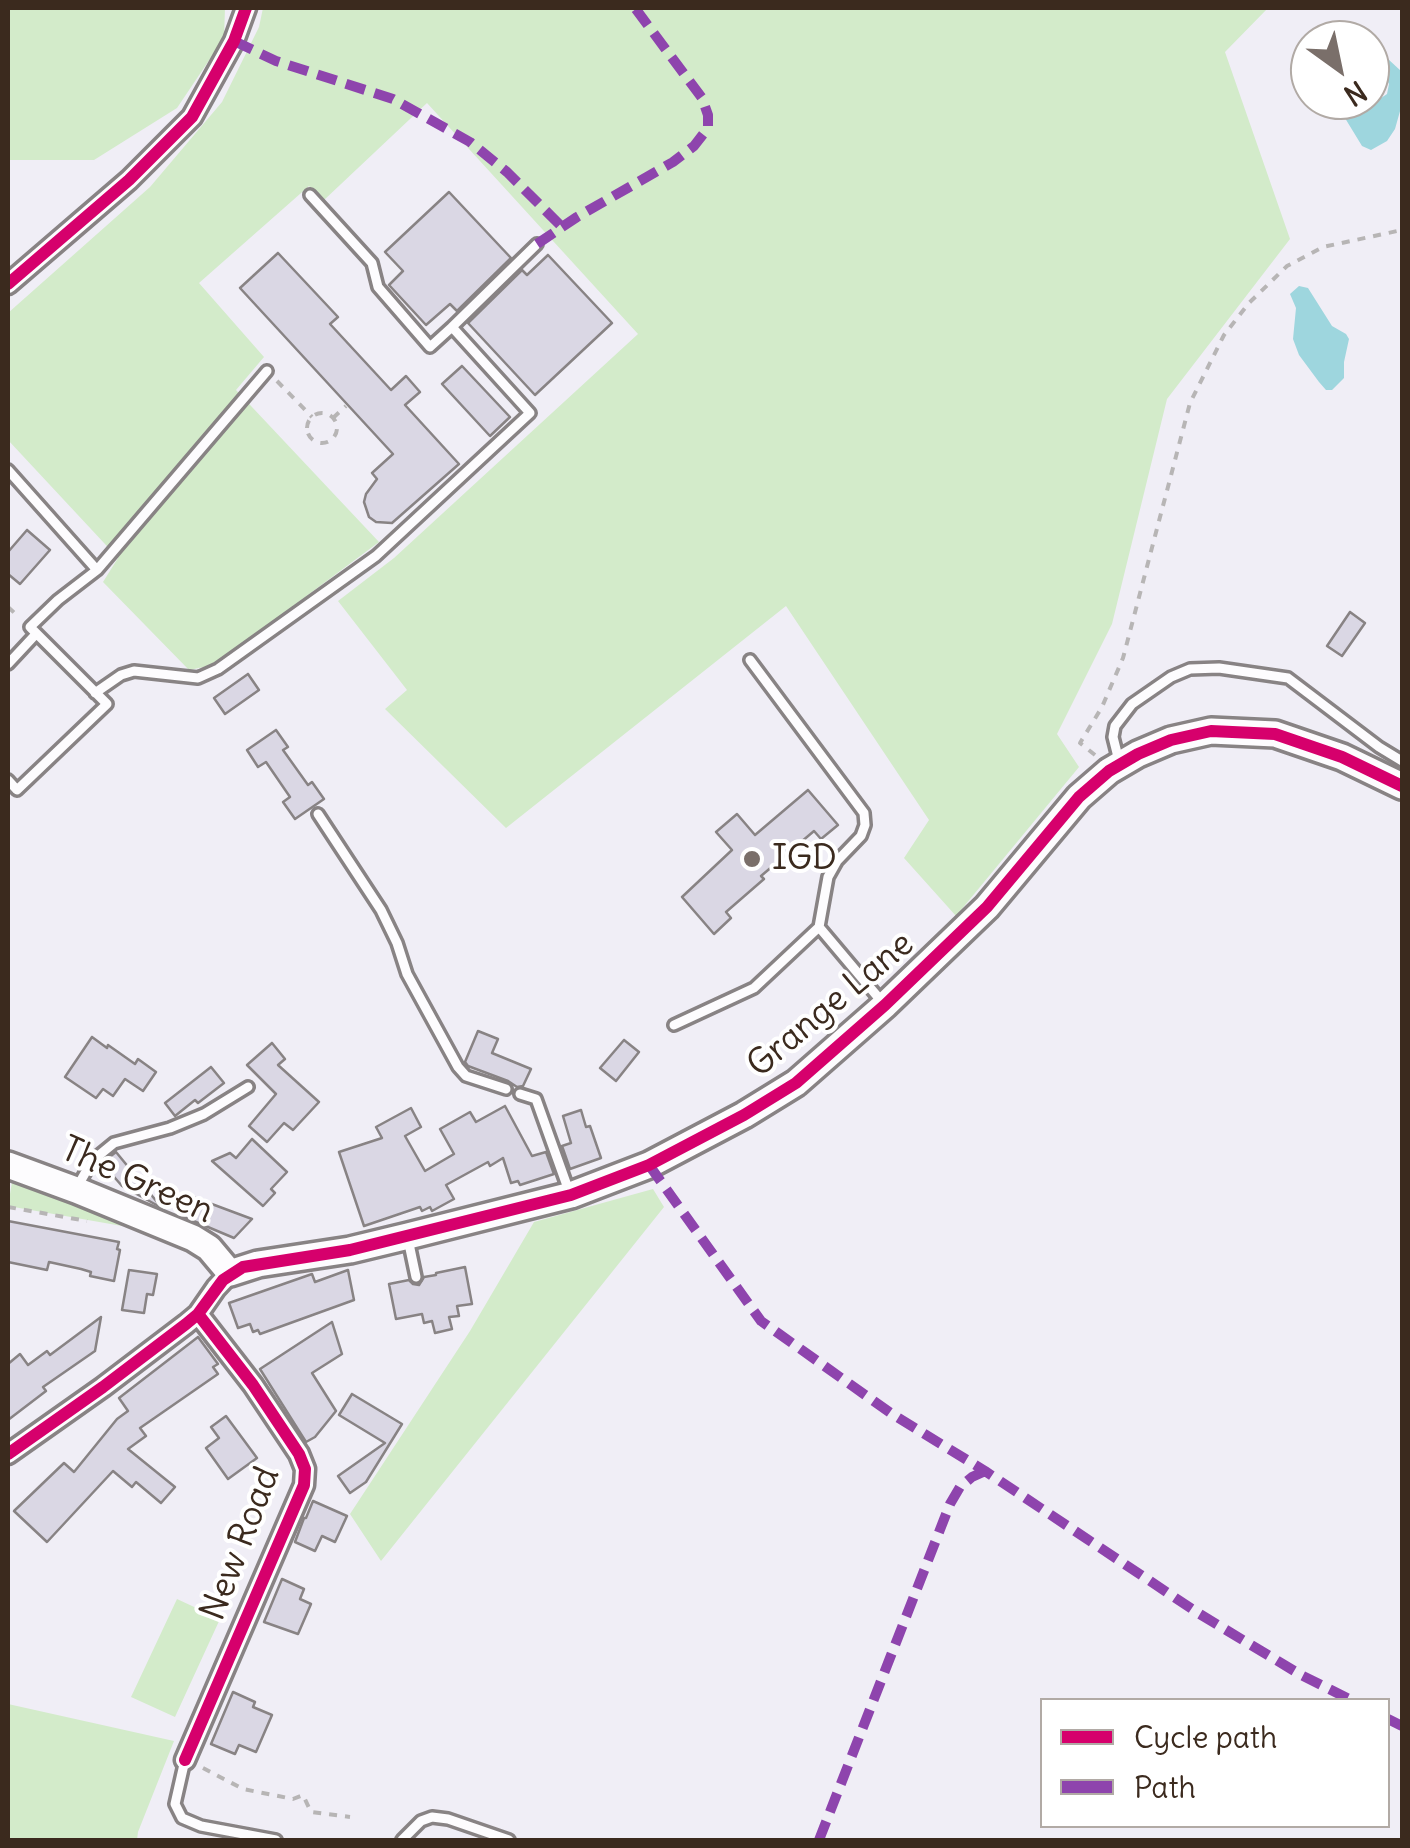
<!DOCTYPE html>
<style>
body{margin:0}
#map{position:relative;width:1410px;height:1848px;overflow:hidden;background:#f0eef6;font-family:Delius,sans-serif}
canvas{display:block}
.frame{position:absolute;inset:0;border:10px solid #3b2a1e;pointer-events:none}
.legend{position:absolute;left:1040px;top:1698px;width:350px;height:130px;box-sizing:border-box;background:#fff;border:2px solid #b1aaa5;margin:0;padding:12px 18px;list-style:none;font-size:30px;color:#3b2a1e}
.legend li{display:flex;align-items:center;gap:20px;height:50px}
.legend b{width:50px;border:2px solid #b1aaa5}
.north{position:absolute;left:1290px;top:20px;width:100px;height:100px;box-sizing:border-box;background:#fff;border:2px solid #b1aaa5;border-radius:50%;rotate:147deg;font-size:28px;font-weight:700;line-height:40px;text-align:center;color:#3b2a1e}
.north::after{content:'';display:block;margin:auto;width:35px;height:45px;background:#7a6f6a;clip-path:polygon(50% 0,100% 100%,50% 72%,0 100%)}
</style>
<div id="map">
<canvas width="1410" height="1848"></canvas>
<div class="frame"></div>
<ul class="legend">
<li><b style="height:12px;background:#d6006c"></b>Cycle path</li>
<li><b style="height:12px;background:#8e44ad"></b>Path</li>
</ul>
<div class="north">N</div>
</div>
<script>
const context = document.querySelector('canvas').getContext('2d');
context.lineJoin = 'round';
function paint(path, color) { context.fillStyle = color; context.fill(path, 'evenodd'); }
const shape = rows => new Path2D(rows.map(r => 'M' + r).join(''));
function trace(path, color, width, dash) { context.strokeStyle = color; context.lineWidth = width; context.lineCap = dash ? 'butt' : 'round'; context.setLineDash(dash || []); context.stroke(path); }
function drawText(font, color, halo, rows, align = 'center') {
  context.font = font + ' Delius,sans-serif'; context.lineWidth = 8; context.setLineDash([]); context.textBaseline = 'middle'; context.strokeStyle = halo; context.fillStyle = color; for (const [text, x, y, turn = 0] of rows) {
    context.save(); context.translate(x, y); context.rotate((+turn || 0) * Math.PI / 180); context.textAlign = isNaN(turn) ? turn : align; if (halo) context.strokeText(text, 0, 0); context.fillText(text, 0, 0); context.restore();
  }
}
paint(shape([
 [8,8,225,8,224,38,177,108,94,160,8,160],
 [263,8,1268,8,1225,52,1290,239,1167,399,1112,624,1057,734,1079,767,956,916,904,858,929,820,786,606,506,828,385,709,407,690,338,601,394,558,638,334,427,103,323,201,309,186,199,283,264,357,236,390,379,542,214,665,189,670,103,582,118,558,8,440,8,313,150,187,222,102,259,27],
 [12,1182,126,1222,122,1226,8,1206],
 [653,1189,664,1207,381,1561,350,1514,470,1331,534,1222],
 [177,1599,220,1619,175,1717,131,1697],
 [8,1704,174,1741,138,1832,137,1840,8,1840]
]), '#d3ebca');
paint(shape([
 [1374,58,1388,59,1401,71,1402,104,1395,129,1387,141,1371,150,1362,146,1334,100,1370,100,1370,97,1378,100,1387,94,1389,84,1384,74,1375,72,1370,74,1370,60],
 [1299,286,1308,288,1332,326,1346,334,1349,339,1344,362,1344,378,1332,390,1326,390,1319,382,1299,355,1293,339,1296,308,1290,294]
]), '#9ed6de');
const building = shape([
 [449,192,511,258,457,311,450,304,426,325,389,285,403,271,385,252,449,192],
 [278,253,338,317,330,324,391,390,406,376,420,392,405,405,459,464,392,523,376,522,369,517,364,502,366,494,377,479,372,473,393,454,240,288,278,253],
 [548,255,612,323,535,395,468,323,522,270,527,275,548,255],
 [462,366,510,417,490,436,442,384,462,366],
 [27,530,50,550,20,584,8,574,8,552,27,530],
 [1350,612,1365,623,1342,656,1327,646,1350,612],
 [248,674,259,690,225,714,214,698,248,674],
 [276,730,288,747,283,750,308,785,312,782,324,799,295,819,283,802,290,797,266,762,258,767,247,750,276,730],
 [808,790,838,825,821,839,814,831,761,876,764,879,726,912,731,918,714,934,682,897,732,850,716,832,737,814,755,835,808,790],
 [478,1031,498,1039,492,1053,531,1069,523,1086,517,1087,508,1081,468,1066,465,1062,478,1031],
 [92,1037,107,1048,108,1045,135,1064,138,1059,156,1072,143,1091,125,1079,113,1096,103,1089,96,1098,65,1077,92,1037],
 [624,1040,639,1052,616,1081,600,1068,624,1040],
 [272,1043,285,1059,278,1065,319,1102,293,1130,284,1123,267,1142,249,1126,276,1094,247,1065,272,1043],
 [211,1067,224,1083,198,1103,195,1100,175,1116,165,1103,211,1067],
 [505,1106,532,1156,546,1152,554,1174,520,1185,518,1181,511,1183,503,1158,490,1166,488,1162,446,1185,454,1199,432,1211,430,1207,422,1211,420,1207,364,1226,339,1152,382,1138,376,1127,411,1108,421,1127,405,1136,425,1171,454,1154,440,1129,470,1112,476,1122,505,1106],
 [581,1110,586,1127,590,1126,601,1158,570,1169,562,1146,571,1143,563,1116,581,1110],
 [252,1139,287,1172,271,1189,275,1193,263,1206,212,1161,230,1153,236,1158,252,1139],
 [116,1152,162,1208,122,1186,102,1163,116,1152],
 [185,1194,252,1219,234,1238,177,1214,185,1194],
 [8,1221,119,1242,117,1249,120,1250,114,1281,90,1276,91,1272,81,1269,49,1262,47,1270,8,1262,8,1221],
 [465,1267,472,1304,457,1306,459,1316,449,1317,452,1329,435,1333,432,1321,424,1323,422,1314,396,1319,389,1284,409,1280,413,1284,419,1285,424,1277,436,1275,436,1273,465,1267],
 [129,1270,157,1274,153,1295,147,1294,144,1313,122,1310,129,1270],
 [348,1270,354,1300,260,1334,258,1330,253,1332,250,1324,238,1328,229,1303,312,1274,315,1282,348,1270],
 [101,1317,95,1351,43,1387,46,1391,8,1420,8,1364,20,1354,28,1365,47,1351,50,1355,101,1317],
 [332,1322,342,1354,312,1373,336,1411,315,1437,306,1442,260,1369,332,1322],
 [198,1337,218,1364,213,1367,218,1374,140,1428,146,1436,128,1449,175,1487,161,1503,136,1482,132,1487,113,1471,47,1542,14,1511,64,1463,74,1472,117,1419,128,1411,119,1398,198,1337],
 [352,1394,402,1424,366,1482,350,1493,338,1476,385,1443,339,1415,352,1394],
 [226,1416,257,1458,228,1479,206,1448,219,1438,211,1427,226,1416],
 [313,1501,347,1516,335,1542,322,1536,315,1551,295,1542,304,1518,306,1518,313,1501],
 [282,1579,304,1589,300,1599,311,1604,298,1634,264,1622,282,1579],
 [233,1692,255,1702,253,1707,272,1715,256,1752,239,1745,235,1754,211,1744,233,1692]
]);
paint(building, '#dad7e4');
trace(building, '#888384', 2.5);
const lane = shape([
 [310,195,372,263,378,287,430,347,452,327],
 [8,470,97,570,58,600,30,627,107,704,17,790,8,780],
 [97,570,267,371],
 [750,660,864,813,865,825,861,836,837,861,828,877,819,927,883,1003],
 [8,664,36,634],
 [95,693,121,675,134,671,198,678,218,669,376,556,530,413,452,327,537,244],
 [1119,761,1113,737,1115,726,1132,704,1171,677,1190,669,1219,668,1288,678,1379,747,1402,761],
 [318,814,381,910,397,943,407,974,458,1067,466,1076,506,1089],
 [674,1025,754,988,819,927],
 [520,1094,536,1099,570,1194],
 [76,1189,92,1161,114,1143,170,1128,204,1114,248,1087],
 [408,1239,416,1277],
 [185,1760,175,1804,182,1818,201,1826,276,1840],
 [402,1840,421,1821,432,1817,448,1819,509,1840]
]);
const street = shape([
 [8,284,129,180,192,117,234,41,246,8],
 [8,1454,103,1387,186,1324,198,1314,216,1288,230,1273],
 [185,1760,304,1485,305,1469,299,1454,253,1385,198,1314]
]);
const secondary = shape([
 [8,1165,76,1190,193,1238,209,1248,230,1273,258,1264,350,1250,408,1236,571,1195,649,1165,744,1115,796,1083,885,1005,987,907,1079,797,1109,771,1138,754,1171,740,1211,731,1275,734,1342,757,1402,786]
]);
trace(lane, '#888384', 16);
trace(street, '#888384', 25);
trace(secondary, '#888384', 32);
trace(shape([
 [277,381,312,417],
 '307 428a15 15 0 1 1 30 0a15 15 0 1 1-30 0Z',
 [333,418,346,406],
 [8,607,19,617],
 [1095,755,1080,743,1102,707,1123,658,1190,403,1224,335,1249,303,1287,266,1323,247,1402,230],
 [8,1207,87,1221],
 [203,1768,243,1789,293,1799,303,1795,311,1812,350,1817]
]), '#b7b5b5', 4, [8, 8]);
trace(lane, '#fdfcfe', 9);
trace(street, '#fdfcfe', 18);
trace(secondary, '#fdfcfe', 25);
trace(shape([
 [234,41,276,61,393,99,470,142,507,172,562,227],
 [537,244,577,217,673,162,694,146,708,128,708,115,702,98,635,8],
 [649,1165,761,1321,892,1414,985,1471,1198,1613,1301,1675,1351,1700],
 [1388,1719,1402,1726],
 [819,1840,950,1504,960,1487,972,1477,985,1471]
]), '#8e44ad', 10, [20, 10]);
trace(shape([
 [8,284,129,180,192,117,234,41,246,8],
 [8,1454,103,1387,186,1324,198,1314,223,1280,243,1267,350,1250,571,1195,649,1165,744,1115,796,1083,885,1005,987,907,1079,797,1109,771,1138,754,1171,740,1211,731,1275,734,1342,757,1402,786],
 [185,1760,304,1485,305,1469,299,1454,253,1385,198,1314]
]), '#d6006c', 12);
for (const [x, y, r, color] of [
 [752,859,10,"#7a6f6a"]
]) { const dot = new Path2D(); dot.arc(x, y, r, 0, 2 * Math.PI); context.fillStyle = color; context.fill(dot); trace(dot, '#fff', 4); }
drawText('35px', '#3b2a1e', '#fff', [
 ["IGD",772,859]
], 'left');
drawText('35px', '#3b2a1e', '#fff', [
 ["Grange Lane",831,1005,-40],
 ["The Green",137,1181,24],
 ["New Road",241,1544,-69]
]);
</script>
